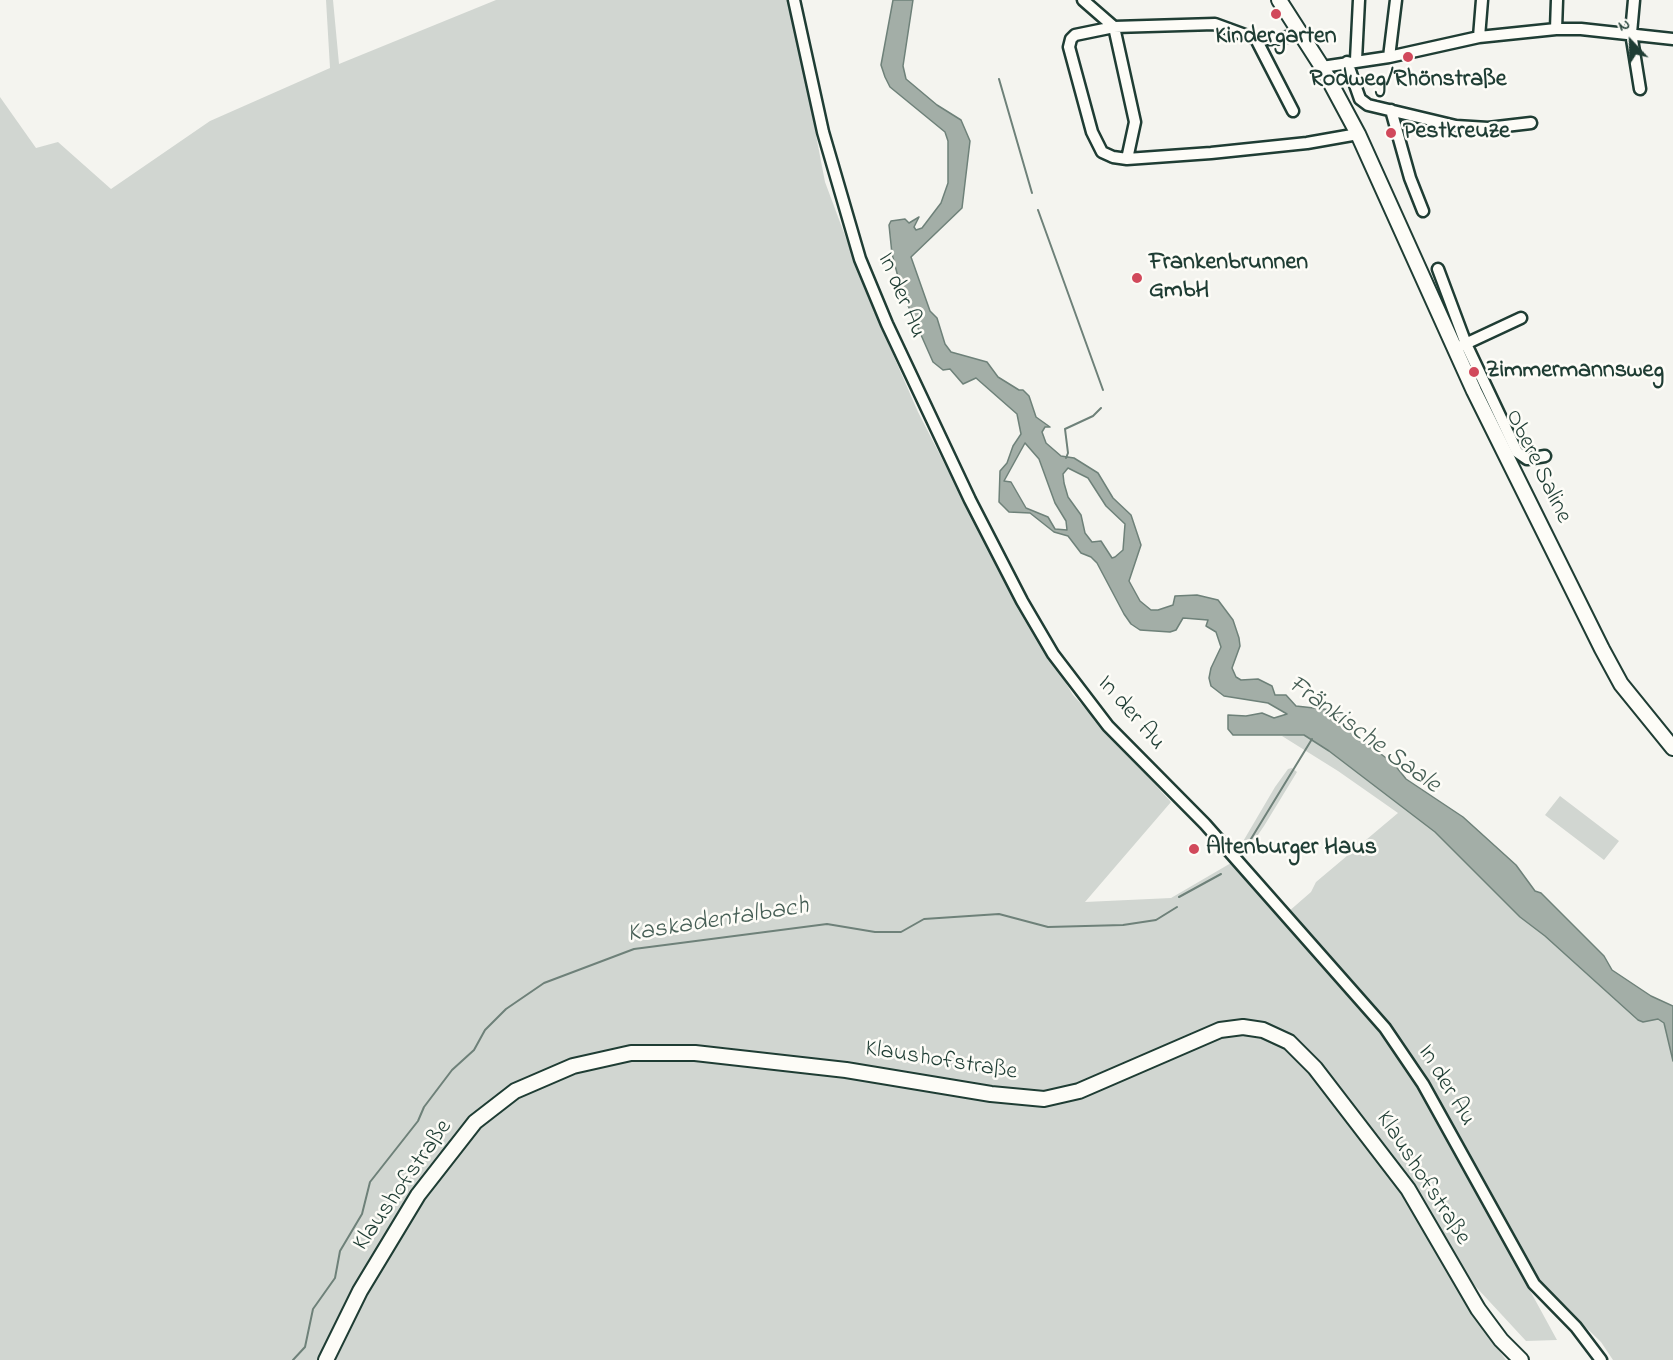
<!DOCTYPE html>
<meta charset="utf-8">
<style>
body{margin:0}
#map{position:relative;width:1673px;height:1360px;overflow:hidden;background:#f4f4ef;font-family:"Indie Flower",sans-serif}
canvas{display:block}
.north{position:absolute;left:1601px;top:12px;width:60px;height:60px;-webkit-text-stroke:4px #fdfcf7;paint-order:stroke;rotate:338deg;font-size:16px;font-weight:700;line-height:24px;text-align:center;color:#1f3d34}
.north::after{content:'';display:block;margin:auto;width:21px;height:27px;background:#1f3d34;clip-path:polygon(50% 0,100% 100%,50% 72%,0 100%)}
</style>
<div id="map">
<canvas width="1673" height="1360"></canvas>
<div class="north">N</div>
</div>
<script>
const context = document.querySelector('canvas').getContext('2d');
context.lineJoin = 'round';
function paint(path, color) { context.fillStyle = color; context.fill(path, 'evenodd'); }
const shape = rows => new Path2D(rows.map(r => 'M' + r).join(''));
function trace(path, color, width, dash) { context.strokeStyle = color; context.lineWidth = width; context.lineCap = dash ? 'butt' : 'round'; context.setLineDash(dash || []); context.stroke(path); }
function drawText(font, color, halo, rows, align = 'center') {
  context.font = font + ' "Indie Flower",sans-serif'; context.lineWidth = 5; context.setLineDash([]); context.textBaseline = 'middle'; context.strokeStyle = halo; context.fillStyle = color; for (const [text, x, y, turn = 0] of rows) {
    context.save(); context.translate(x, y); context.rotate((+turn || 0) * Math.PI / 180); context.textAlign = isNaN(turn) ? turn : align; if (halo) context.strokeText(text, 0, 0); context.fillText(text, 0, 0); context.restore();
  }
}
paint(shape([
 [326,0,333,0,339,64,496,0,790,0,825,182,868,297,918,412,1004,580,1073,695,1171,802,1085,902,1171,898,1231,863,1368,1018,1415,1080,1557,1340,1526,1341,1452,1261,1318,1066,1243,1023,1066,1089,1018,1094,722,1047,630,1048,569,1061,473,1120,322,1360,0,1360,0,97,36,148,58,142,111,189,210,121,330,68],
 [1294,734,1304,735,1329,751,1435,832,1520,917,1545,936,1637,1020,1643,1022,1658,1019,1664,1023,1673,1061,1673,1360,1613,1360,1601,1342,1539,1282,1422,1069,1394,1030,1288,912,1311,892,1316,882,1398,813,1338,771,1282,736],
 [1292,768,1297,772,1264,826,1245,854,1238,850,1275,787,1288,769],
 [1560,796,1619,841,1604,860,1545,815],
 [1243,1034,1261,1037,1284,1048,1309,1073,1345,1117,1402,1193,1471,1313,1506,1360,335,1360,367,1295,424,1200,481,1127,518,1095,573,1072,632,1059,721,1058,1018,1105,1069,1100,1222,1037]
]), '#d1d6d1');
const water = shape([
 [893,0,913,0,903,66,906,79,937,105,961,120,970,141,962,208,911,257,930,311,937,318,945,344,951,352,987,362,998,377,1019,390,1023,390,1029,396,1036,417,1050,427,1045,427,1042,432,1046,443,1061,456,1074,458,1098,473,1113,498,1131,515,1141,545,1129,581,1140,601,1151,610,1158,610,1173,605,1175,596,1197,595,1218,600,1233,620,1239,638,1240,646,1232,668,1236,677,1241,680,1258,679,1272,686,1275,695,1286,695,1296,706,1332,710,1343,725,1394,764,1406,779,1463,817,1516,865,1535,891,1541,893,1604,956,1612,970,1651,996,1673,1006,1673,1061,1664,1023,1658,1019,1643,1022,1638,1020,1545,936,1520,917,1435,832,1329,751,1304,735,1233,735,1228,729,1228,715,1246,716,1262,713,1274,718,1287,714,1268,703,1224,696,1211,686,1209,678,1211,668,1221,647,1216,632,1206,626,1208,620,1183,618,1176,630,1170,632,1140,630,1131,624,1124,614,1097,563,1091,557,1081,553,1068,536,1054,532,1030,513,1009,512,999,502,1000,471,1007,463,1013,446,1021,434,1017,414,976,378,963,384,950,369,943,370,933,362,902,292,892,254,889,225,891,221,905,219,909,223,919,217,914,227,916,230,922,228,941,203,948,183,948,141,945,132,890,87,885,77,881,65,893,0],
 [1025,443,1039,459,1055,503,1066,521,1067,530,1055,529,1048,517,1026,508,1011,482,1004,481,1025,443],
 [1068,468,1088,478,1106,506,1125,524,1123,550,1115,557,1112,558,1101,541,1092,542,1085,533,1081,515,1068,497,1064,483,1063,474,1068,468]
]);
paint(water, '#a3aea7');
trace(water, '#6e8179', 1.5);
trace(shape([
 [999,79,1032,193],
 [1038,210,1103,390],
 [1066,458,1068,453,1065,429,1093,416,1101,408],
 [1243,852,1312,739],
 [1179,897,1221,874],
 [293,1360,305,1347,313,1309,335,1278,340,1251,362,1214,370,1182,418,1121,424,1107,452,1070,474,1050,485,1030,506,1009,544,983,634,949,827,924,875,932,901,932,924,919,999,914,1048,927,1123,925,1156,920,1177,907]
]), '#6e8179', 2);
const minor = shape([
 [794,0,823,132,860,259,887,324,970,500,1022,601,1053,654,1108,726,1205,824,1385,1028,1423,1084,1534,1284,1576,1327,1601,1360],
 [1083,0,1114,27,1215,24,1256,39,1276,39,1302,34],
 [1634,0,1631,33,1640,89],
 [1556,29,1557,0],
 [1479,37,1482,0],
 [1256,39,1293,111],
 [1389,57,1396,0],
 [1356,60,1359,0],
 [1347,62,1360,99,1368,105,1456,126,1488,128,1531,123],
 [1322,67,1389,57,1479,37,1556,29,1581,29,1673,39],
 [1391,110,1410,178,1423,211],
 [1127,159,1135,122,1114,27,1075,35,1071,39,1069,47,1092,132,1102,152,1113,157,1127,159,1211,153,1307,143,1358,134],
 [1438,269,1466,344,1517,452,1527,459,1545,456],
 [1461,346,1521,318]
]);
const secondary = shape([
 [1279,0,1322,67,1358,134,1474,391,1602,649,1621,684,1673,748],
 [326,1360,360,1291,418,1195,475,1122,515,1091,573,1066,631,1053,695,1053,846,1070,991,1094,1044,1099,1079,1091,1220,1030,1243,1027,1263,1030,1289,1042,1315,1068,1408,1189,1478,1309,1501,1340,1521,1360]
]);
trace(minor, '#1f3d34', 15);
trace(secondary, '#1f3d34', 18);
trace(minor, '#fdfcf7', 10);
trace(secondary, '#fdfcf7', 14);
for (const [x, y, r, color] of [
 [1276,14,6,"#d1495b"],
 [1408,57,6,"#d1495b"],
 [1391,133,6,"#d1495b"],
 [1137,278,6,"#d1495b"],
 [1474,372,6,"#d1495b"],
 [1194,849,6,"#d1495b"]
]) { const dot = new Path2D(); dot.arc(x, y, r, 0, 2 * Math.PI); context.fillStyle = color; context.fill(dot); trace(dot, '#fdfcf7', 2); }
drawText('bold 24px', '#1f3d34', '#fdfcf7', [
 ["Kindergarten",1276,38,"center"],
 ["Rodweg/Rhönstraße",1408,81,"center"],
 ["Pestkreuze",1403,133],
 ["Frankenbrunnen",1149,264],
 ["GmbH",1149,292],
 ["Zimmermannsweg",1486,372],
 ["Altenburger Haus",1206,849]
], 'left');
drawText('24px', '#1f3d34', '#fdfcf7', [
 ["In der Au",900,296,67],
 ["Obere Saline",1537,467,64],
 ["In der Au",1130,714,49],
 ["Klaushofstraße",941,1062,9],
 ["In der Au",1445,1086,59],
 ["Klaushofstraße",1422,1179,57],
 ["Klaushofstraße",404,1186,-55]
]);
drawText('italic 26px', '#475f56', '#fdfcf7', [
 ["Fränkische Saale",1363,736,36],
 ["Kaskadentalbach",718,922,-9]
]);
</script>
